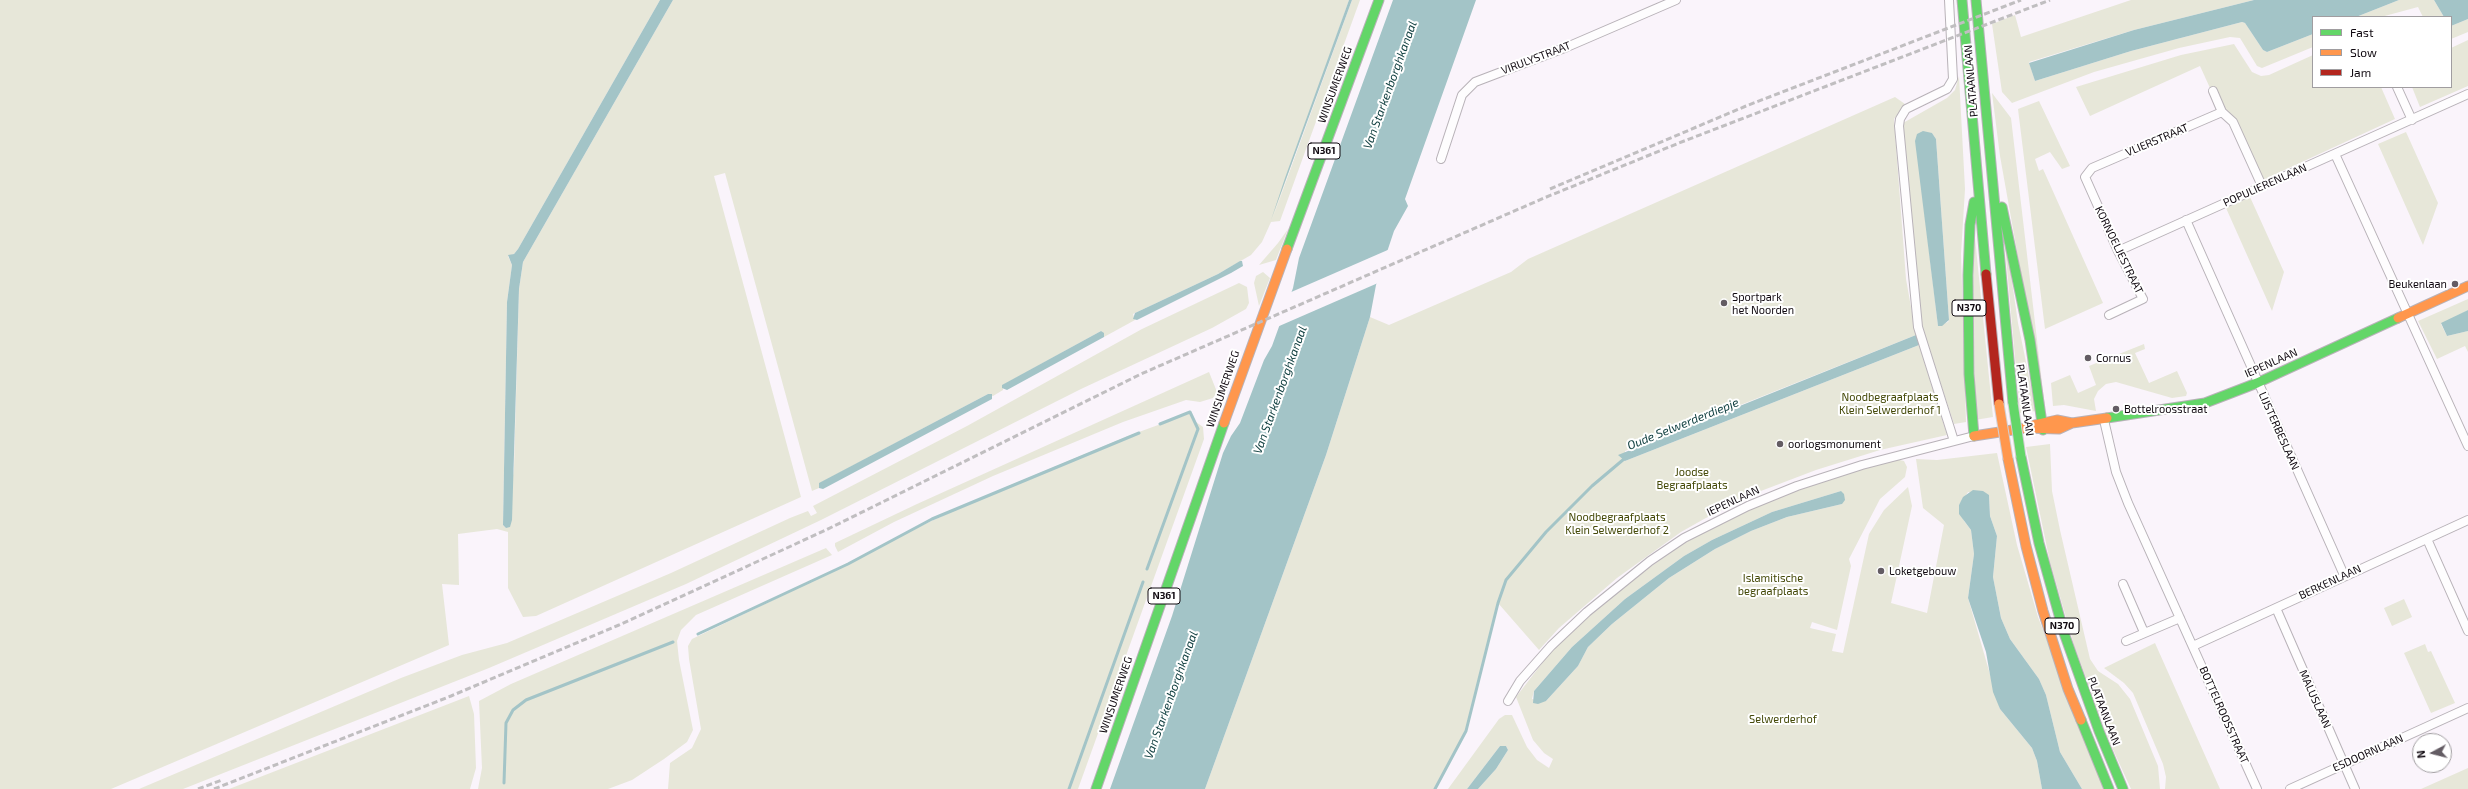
<!DOCTYPE html>
<style>
body{margin:0}
#map{position:relative;width:2468px;height:789px;overflow:hidden;background:#faf4fb;font-family:"Exo 2",sans-serif}
canvas{display:block}
.legend{position:absolute;left:2312px;top:16px;width:140px;height:72px;box-sizing:border-box;background:#fff;border:1px solid #a09da0;margin:0;padding:5px 7px;list-style:none;font-size:12px;color:#110a11}
.legend li{display:flex;align-items:center;gap:8px;height:20px}
.legend b{width:20px;border:1px solid #a09da0}
.north{position:absolute;left:2412px;top:733px;width:40px;height:40px;box-sizing:border-box;background:#fff;border:1px solid #a09da0;border-radius:50%;rotate:263deg;font-size:11px;font-weight:700;line-height:16px;text-align:center;color:#110a11}
.north::after{content:'';display:block;margin:auto;width:14px;height:18px;background:#635c63;clip-path:polygon(50% 0,100% 100%,50% 72%,0 100%)}
</style>
<div id="map">
<canvas width="2468" height="789"></canvas>
<ul class="legend">
<li><b style="height:5px;background:#63d668"></b>Fast</li>
<li><b style="height:5px;background:#ff974d"></b>Slow</li>
<li><b style="height:5px;background:#b3261e"></b>Jam</li>
</ul>
<div class="north">N</div>
</div>
<script>
const context = document.querySelector('canvas').getContext('2d');
context.lineJoin = 'round';
function paint(path, color) { context.fillStyle = color; context.fill(path, 'evenodd'); }
const shape = rows => new Path2D(rows.map(r => 'M' + r).join(''));
function trace(path, color, width, dash) { context.strokeStyle = color; context.lineWidth = width; context.lineCap = dash ? 'butt' : 'round'; context.setLineDash(dash || []); context.stroke(path); }
function drawText(font, color, halo, rows, align = 'center') {
  context.font = font + ' "Exo 2",sans-serif'; context.lineWidth = 4; context.setLineDash([]); context.textBaseline = 'middle'; context.strokeStyle = halo; context.fillStyle = color; for (const [text, x, y, turn = 0] of rows) {
    context.save(); context.translate(x, y); context.rotate((+turn || 0) * Math.PI / 180); context.textAlign = isNaN(turn) ? turn : align; if (halo) context.strokeText(text, 0, 0); context.fillText(text, 0, 0); context.restore();
  }
}
paint(shape([
 [0,0,660,0,518,249,514,254,508,256,512,265,507,302,503,525,506,528,514,468,519,289,523,262,673,0,1349,0,1272,220,1352,0,1360,0,1280,221,1271,222,1262,242,1251,255,1218,274,1133,314,1135,320,1104,337,1101,331,1003,385,1003,390,993,396,988,394,820,483,819,488,812,491,725,173,714,176,801,497,536,616,523,617,508,588,508,532,497,529,458,534,459,585,442,584,449,645,111,789,0,789],
 [2131,0,2254,0,2134,30,2029,62,2035,81,2131,51,2242,22,2245,23,2263,50,2267,52,2313,34,2313,47,2262,68,2257,66,2240,38,2230,37,2179,48,2094,72,2012,103,2002,92,1992,24,2015,15,2021,37],
 [2399,0,2434,0,2444,17,2423,17,2418,7,2381,17,2356,17],
 [2468,19,2468,32,2451,39,2451,26],
 [2468,40,2468,86,2420,107,2412,87,2451,87,2451,48],
 [2234,44,2252,72,2261,76,2269,75,2313,55,2313,87,2381,87,2395,119,2263,180,2237,121,2225,110,2213,87,2210,88,2200,66,2090,116,2076,87,2181,55],
 [1959,76,1965,189,1961,254,1966,422,1954,424,1921,324,1903,147,1903,123,1947,98,1955,90],
 [1932,133,1936,139,1949,320,1948,322,1938,326,1921,183],
 [1992,93,2011,118,2045,408,2000,156],
 [1895,97,1905,104,1894,119,1906,279,1916,335,1625,451,1625,461,1919,345,1947,435,1880,450,1816,470,1753,494,1704,519,1681,532,1617,578,1559,628,1539,650,1498,603,1466,731,1435,789,1205,789,1326,455,1370,317,1389,325,1511,272,1528,259],
 [2039,101,2070,166,2062,169,2050,152,2035,159,2039,171,2043,169,2103,303,2045,329,2018,109],
 [2406,132,2438,203,2423,245,2378,144],
 [2250,197,2284,272,2272,311,2226,208],
 [2002,213,2018,323,2036,411,2020,413],
 [1973,218,1993,417,1975,420],
 [1288,229,1276,260,1259,265,1278,243],
 [1263,272,1270,278,1259,306,1254,283,1256,276],
 [1239,283,1247,287,1249,303,1246,309,1212,328,1081,389,821,520,686,584,489,668,183,789,139,789,401,678,462,655,507,643,671,573,790,518,808,511,811,516,817,513,813,506,967,426,1142,329],
 [2468,299,2468,310,2441,324,2447,336,2468,331,2468,352,2465,346,2437,359,2418,321],
 [2144,344,2145,349,2135,353,2149,383,2177,371,2187,393,2186,396,2172,398,2116,382,2106,384,2098,391,2094,399,2096,411,2064,405,2053,406,2051,383,2070,375,2078,393,2096,385,2089,366],
 [1209,372,1217,392,1213,398,1200,402,1186,400,1123,422,993,476,894,522,838,552,835,546,835,543,917,504],
 [1191,413,1196,422,1203,427,1204,439,1078,789,668,789,670,763,692,748,701,729,689,659,688,646,692,639,819,578,901,535,999,490,1128,436],
 [2050,444,2052,491,2060,530,2090,659,2098,671,2118,684,2130,699,2158,766,2160,789,2131,789,2110,743,2074,645,2050,562,2026,447],
 [1997,453,2017,545,2038,617,2104,789,2082,789,2060,752,2046,695,2039,679,2010,639,2001,618,1993,577,1997,536,1990,516,1989,495,1968,492,1959,505,1964,521,1971,530,1974,554,1968,598,2000,709,2032,748,2037,761,2042,789,1478,789,1496,769,1508,750,1506,746,1500,746,1467,789,1448,789,1499,719,1505,715,1512,715,1527,747,1537,760,1549,768,1553,759,1544,753,1533,740,1516,697,1546,658,1571,631,1629,582,1684,543,1763,502,1860,469,1895,459,1904,461,1907,467,1905,477,1880,499,1849,559,1851,566,1837,630,1812,622,1810,628,1836,634,1832,651,1843,653,1869,534,1884,510,1908,487,1912,506,1891,603,1927,613,1944,525,1923,508,1916,459,1937,460],
 [1841,491,1842,504,1787,517,1751,531,1715,549,1669,578,1612,624,1588,647,1578,666,1546,701,1532,699,1534,691,1572,647,1625,599,1684,556,1712,540,1772,512],
 [826,548,832,555,696,615,681,630,677,641,679,660,693,730,687,742,664,759,632,780,608,789,478,789,482,768,479,701,511,684],
 [2404,599,2412,617,2392,626,2384,608],
 [2155,643,2220,789,2165,789,2166,777,2163,764,2133,693,2124,683,2104,668],
 [2425,644,2428,652,2431,651,2455,703,2431,713,2404,653],
 [469,696,474,714,476,768,470,789,229,789],
 [2468,768,2468,789,2421,789]
]), '#e7e7d9');
paint(shape([
 [660,0,673,0,523,262,519,289,512,520,510,527,506,528,503,525,507,302,512,265,508,255,514,254,518,249],
 [1349,0,1352,0,1271,220,1285,178],
 [1393,0,1476,0,1405,199,1408,206,1394,231,1376,285,1370,317,1326,455,1205,789,1110,789,1172,616,1223,453,1231,436,1240,423,1264,360,1272,346,1293,288,1299,258],
 [2254,0,2399,0,2356,17,2313,17,2313,34,2267,52,2263,50,2245,23,2242,22,2131,51,2035,81,2029,63,2134,30],
 [2434,0,2468,0,2468,19,2451,26,2451,17,2444,17],
 [1923,131,1932,133,1936,139,1949,320,1942,326,1938,326,1915,141,1917,134],
 [1240,261,1242,261,1243,266,1231,273,1137,320,1133,319,1135,313,1218,274],
 [2468,310,2468,331,2447,336,2441,323],
 [1101,331,1104,333,1104,337,1007,390,1002,388,1002,385],
 [1916,335,1919,345,1625,461,1618,455],
 [988,394,992,394,992,399,823,489,819,488,819,483],
 [1973,490,1983,491,1989,495,1990,516,1997,536,1993,577,2001,618,2010,639,2039,679,2046,695,2060,752,2082,789,2042,789,2037,761,2032,748,2000,709,1993,692,1986,652,1968,598,1974,554,1971,530,1959,514,1959,505,1963,497],
 [1841,491,1844,494,1845,500,1842,504,1787,517,1751,531,1715,549,1669,578,1612,624,1588,647,1578,666,1546,701,1538,704,1533,703,1534,691,1572,647,1625,599,1684,556,1712,540,1772,512],
 [1500,746,1506,746,1508,750,1496,769,1478,789,1467,789]
]), '#a3c4c7');
paint(shape([
 [1390,249,1378,283,1277,327,1289,293]
]), '#faf4fb');
trace(shape([
 [1147,569,1198,429,1190,412,1160,424],
 [698,634,848,564,932,519,1139,433],
 [504,783,506,723,513,710,526,700,673,642],
 [1069,789,1143,582],
 [1435,789,1466,731,1498,603,1506,580,1546,532,1592,486,1624,459]
]), '#a3c4c7', 3);
const street = shape([
 [1949,0,1953,79,1947,89,1906,109,1900,119,1899,126,1918,327,1954,441],
 [2397,87,2412,120],
 [2213,91,2222,112,2233,122,2262,186],
 [2335,154,2468,446],
 [1441,159,1462,95,1475,82,1567,47,1676,0],
 [2186,220,2344,575],
 [2118,251,2468,94],
 [2109,315,2143,299,2118,251,2085,177,2092,168,2222,112],
 [2104,420,2116,472,2128,503,2257,789],
 [2427,539,2468,631],
 [2123,584,2143,630,2146,632],
 [2276,608,2355,789],
 [2126,641,2180,618],
 [2193,646,2468,520],
 [1508,701,1520,681,1551,646,1587,612,1650,561,1684,538,1748,506,1797,486,1862,465,1974,436],
 [2290,789,2468,708]
]);
const fast = shape([
 [1962,0,1986,274],
 [1976,0,2013,403],
 [1974,202,1970,225,1968,275,1969,374,1974,436],
 [2002,207,2030,340,2043,430],
 [1287,249,1379,0],
 [2107,418,2205,403,2257,383,2398,318],
 [2021,457,2039,543,2064,633,2099,731,2123,789],
 [2081,720,2109,789],
 [1096,789,1224,423]
]);
const slow = shape([
 [2398,318,2468,286],
 [1224,423,1287,249],
 [2034,425,2057,420,2072,423],
 [1974,436,2025,428,2059,429,2072,423,2107,418],
 [2008,459,2026,546,2043,611,2068,689,2081,720]
]);
const jam = shape([
 [1986,274,1999,404]
]);
trace(street, '#b8b2b8', 10);
trace(fast, '#b8b2b8', 11);
trace(slow, '#b8b2b8', 11);
trace(jam, '#b8b2b8', 11);
trace(street, '#fefdfe', 8);
trace(fast, '#63d668', 9);
trace(slow, '#ff974d', 9);
trace(jam, '#b3261e', 9);
trace(shape([
 [1550,189,1746,106,2021,0],
 [198,789,222,780],
 [214,789,451,696,619,625,826,530,1141,374,1544,198,1679,143,2050,0]
]), '#c0bec0', 3, [6, 3]);
const fastBridge = shape([
 [2013,403,2021,457]
]);
const slowBridge = shape([
 [1999,404,2008,459]
]);
trace(fastBridge, '#d3cfd3', 11, []);
trace(slowBridge, '#d3cfd3', 11, []);
trace(fastBridge, '#63d668', 9);
trace(slowBridge, '#ff974d', 9);
for (const [x, y, r, color] of [
 [2455,284,4,"#635c63"],
 [1724,303,4,"#635c63"],
 [2088,358,4,"#635c63"],
 [2116,409,4,"#635c63"],
 [1780,444,4,"#635c63"],
 [1881,571,4,"#635c63"]
]) { const dot = new Path2D(); dot.arc(x, y, r, 0, 2 * Math.PI); context.fillStyle = color; context.fill(dot); trace(dot, '#fff', 1.5); }
for (const [x, y, w] of [
 [1324,151,32],
 [1969,308,34],
 [1164,596,32],
 [2062,626,34]
]) { const box = new Path2D(); box.roundRect(x - w / 2, y - 8, w, 16, 3); context.fillStyle = '#fff'; context.fill(box); trace(box, '#110a11', 1); }
drawText('bold 10px', '#110a11', null, [
 ["N361",1324,151],
 ["N370",1969,308],
 ["N361",1164,596],
 ["N370",2062,626]
]);
drawText('11px', '#110a11', '#fff', [
 ["VIRULYSTRAAT",1536,58,-21],
 ["PLATAANLAAN",1971,81,-95],
 ["WINSUMERWEG",1335,85,-70],
 ["VLIERSTRAAT",2157,140,-23],
 ["POPULIERENLAAN",2265,185,-24],
 ["KORNOELJESTRAAT",2119,250,64],
 ["IEPENLAAN",2271,363,-24],
 ["WINSUMERWEG",1223,389,-71],
 ["PLATAANLAAN",2025,400,82],
 ["LIJSTERBESLAAN",2279,431,66],
 ["IEPENLAAN",1733,501,-25],
 ["BERKENLAAN",2330,582,-25],
 ["WINSUMERWEG",1116,695,-71],
 ["MALUSLAAN",2315,699,66],
 ["PLATAANLAAN",2104,711,69],
 ["BOTTELROOSSTRAAT",2224,715,66],
 ["ESDOORNLAAN",2368,753,-24]
]);
drawText('11px', '#110a11', '#fff', [
 ["Beukenlaan",2447,284,"right"],
 ["Sportpark",1732,297],
 ["het Noorden",1732,310],
 ["Cornus",2096,358],
 ["Bottelroosstraat",2124,409],
 ["oorlogsmonument",1788,444],
 ["Loketgebouw",1889,571]
], 'left');
drawText('11px', '#444908', '#fff', [
 ["Noodbegraafplaats",1890,397],
 ["Klein Selwerderhof 1",1890,410],
 ["Joodse",1692,472],
 ["Begraafplaats",1692,485],
 ["Noodbegraafplaats",1617,517],
 ["Klein Selwerderhof 2",1617,530],
 ["Islamitische",1773,578],
 ["begraafplaats",1773,591],
 ["Selwerderhof",1783,719]
]);
drawText('italic 12px', '#114041', '#fff', [
 ["Van Starkenborghkanaal",1390,85,-70],
 ["Van Starkenborghkanaal",1280,390,-70],
 ["Oude Selwerderdiepje",1683,424,-22],
 ["Van Starkenborghkanaal",1171,695,-70]
]);
</script>
